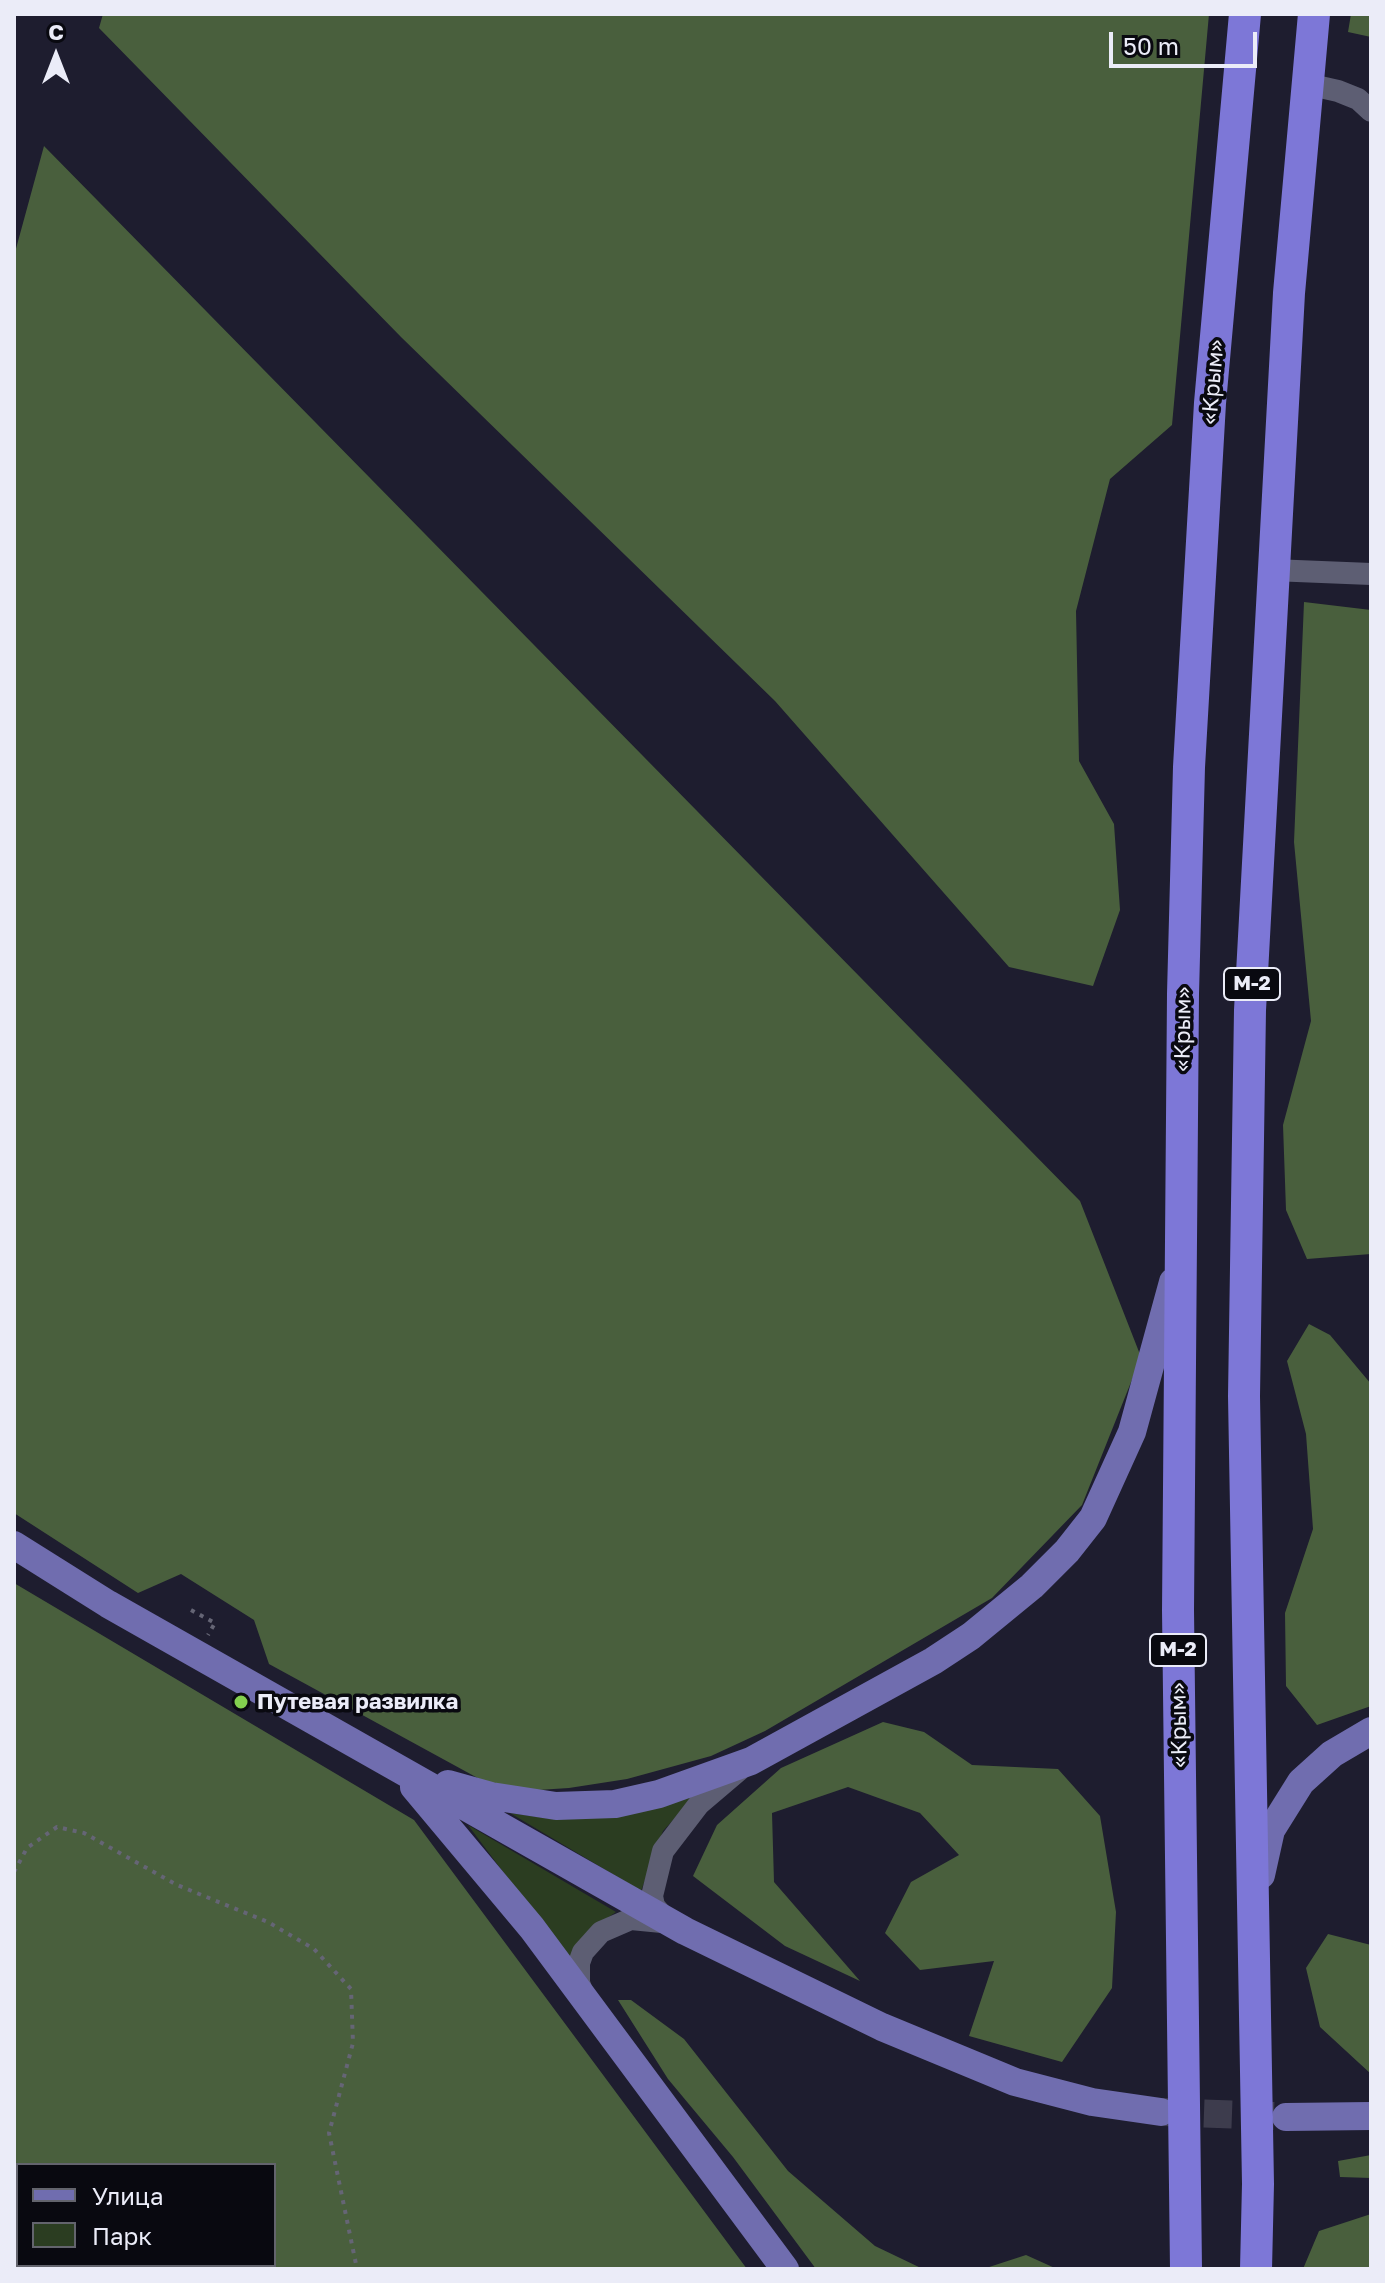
<!DOCTYPE html>
<meta charset="utf-8">
<style>
body{margin:0}
#map{position:relative;width:1385px;height:2283px;overflow:hidden;background:#1e1d2f;font-family:"Golos Text",sans-serif}
canvas{display:block}
.frame{position:absolute;inset:0;border:16px solid #ebecf8;pointer-events:none}
.legend{position:absolute;left:16px;top:2163px;width:260px;height:104px;box-sizing:border-box;background:#090910;border:2px solid #63646d;margin:0;padding:10px 14px;list-style:none;font-size:24px;color:#ebecf8}
.legend li{display:flex;align-items:center;gap:16px;height:40px}
.legend b{width:40px;border:2px solid #63646d}
.north{position:absolute;left:16px;top:16px;width:80px;height:80px;-webkit-text-stroke:6px #090910;paint-order:stroke;rotate:0deg;font-size:22px;font-weight:700;line-height:32px;text-align:center;color:#ebecf8}
.north::after{content:'';display:block;margin:auto;width:28px;height:36px;background:#ebecf8;clip-path:polygon(50% 0,100% 100%,50% 72%,0 100%)}
.scale{position:absolute;left:1109px;top:32px;width:148px;height:36px;box-sizing:border-box;border:4px solid #ebecf8;border-top:0;padding-left:10px;font-size:24px;line-height:28px;white-space:nowrap;color:#ebecf8;-webkit-text-stroke:6px #090910;paint-order:stroke}
</style>
<div id="map">
<canvas width="1385" height="2283"></canvas>
<div class="frame"></div>
<ul class="legend">
<li><b style="height:10px;background:#706daf"></b>Улица</li>
<li><b style="height:22px;background:#2b3d21"></b>Парк</li>
</ul>
<div class="north">С</div>
<div class="scale">50 m</div>
</div>
<script>
const context = document.querySelector('canvas').getContext('2d');
context.lineJoin = 'round';
function paint(path, color) { context.fillStyle = color; context.fill(path, 'evenodd'); }
const shape = rows => new Path2D(rows.map(r => 'M' + r).join(''));
function trace(path, color, width, dash) { context.strokeStyle = color; context.lineWidth = width; context.lineCap = dash ? 'butt' : 'round'; context.setLineDash(dash || []); context.stroke(path); }
function drawText(font, color, halo, rows, align = 'center') {
  context.font = font + ' "Golos Text",sans-serif'; context.lineWidth = 7; context.setLineDash([]); context.textBaseline = 'middle'; context.strokeStyle = halo; context.fillStyle = color; for (const [text, x, y, turn = 0] of rows) {
    context.save(); context.translate(x, y); context.rotate((+turn || 0) * Math.PI / 180); context.textAlign = isNaN(turn) ? turn : align; if (halo) context.strokeText(text, 0, 0); context.fillText(text, 0, 0); context.restore();
  }
}
paint(shape([
 [698,1793,663,1831,641,1891,510,1813,552,1819],
 [468,1825,616,1912,606,1919,572,1964]
]), '#2b3d21');
paint(shape([
 [103,14,1209,14,1172,425,1110,479,1076,611,1079,761,1114,824,1120,910,1093,986,1009,967,775,701,401,337,99,28],
 [1351,14,1371,14,1371,37,1348,32],
 [44,146,1080,1201,1141,1357,1082,1505,992,1598,765,1731,711,1756,627,1779,569,1788,538,1790,485,1782,269,1664,254,1620,181,1574,138,1593,14,1513,14,256],
 [1304,602,1371,610,1371,1254,1307,1259,1286,1210,1283,1125,1311,1021,1294,842],
 [1309,1324,1330,1335,1371,1384,1371,1706,1317,1725,1286,1686,1285,1613,1313,1529,1306,1434,1287,1361],
 [14,1583,414,1820,747,2269,14,2269],
 [18,2165,274,2165,274,2265,18,2265],
 [883,1722,924,1732,972,1765,1058,1769,1100,1816,1116,1912,1112,1988,1062,2062,969,2036,994,1961,920,1970,885,1933,911,1882,959,1855,920,1813,848,1787,772,1813,774,1882,860,1981,785,1946,693,1876,717,1825,781,1768],
 [1328,1934,1371,1945,1371,2074,1320,2027,1306,1968],
 [618,2000,631,2000,684,2039,788,2171,875,2246,923,2269,816,2269,733,2157,668,2079],
 [1371,2155,1371,2178,1340,2177,1338,2161],
 [1371,2214,1371,2269,1303,2269,1319,2231],
 [1026,2255,1057,2269,983,2269]
]), '#495f3d');
trace(shape([
 [1162,2112,1276,2116]
]), '#3d3c4d', 28, [28, 14]);
trace(shape([
 [191,1610,215,1623,208,1635],
 [14,1872,27,1848,57,1827,84,1833,177,1885,268,1922,314,1949,351,1989,353,2043,329,2133,357,2269]
]), '#656575', 4, [4, 6]);
trace(shape([
 [1307,84,1338,91,1358,99,1371,111],
 [1272,570,1371,574],
 [667,1921,654,1906,652,1896,663,1851,699,1804,739,1770],
 [584,1996,579,1983,579,1963,583,1952,601,1932,631,1919,662,1922]
]), '#5d5e73', 22);
trace(shape([
 [14,1545,108,1604,685,1931,882,2027,1015,2082,1092,2102,1161,2112],
 [448,1784,491,1796,556,1806,615,1804,659,1794,751,1761,933,1661,971,1636,1032,1586,1067,1551,1093,1518,1132,1432,1173,1282],
 [414,1787,532,1928,785,2269],
 [1261,1875,1271,1830,1301,1782,1332,1754,1371,1731],
 [1286,2117,1371,2116]
]), '#706daf', 28);
trace(shape([
 [1186,2269,1178,1610,1183,994,1189,767,1210,403,1245,14],
 [1256,2269,1258,2184,1244,1396,1250,1010,1289,293,1314,14]
]), '#7d77d7', 32);
for (const [x, y, r, color] of [
 [241,1702,8,"#83d04f"]
]) { const dot = new Path2D(); dot.arc(x, y, r, 0, 2 * Math.PI); context.fillStyle = color; context.fill(dot); trace(dot, '#090910', 3); }
for (const [x, y, w] of [
 [1252,984,56],
 [1178,1650,56]
]) { const box = new Path2D(); box.roundRect(x - w / 2, y - 16, w, 32, 6); context.fillStyle = '#090910'; context.fill(box); trace(box, '#ebecf8', 2); }
drawText('bold 20px', '#ebecf8', null, [
 ["М-2",1252,984],
 ["М-2",1178,1650]
]);
drawText('22px', '#ebecf8', '#090910', [
 ["«Крым»",1213,382,-85],
 ["«Крым»",1183,1029,-89],
 ["«Крым»",1179,1725,-91]
]);
drawText('bold 22px', '#ebecf8', '#090910', [
 ["Путевая развилка",257,1702]
], 'left');
</script>
